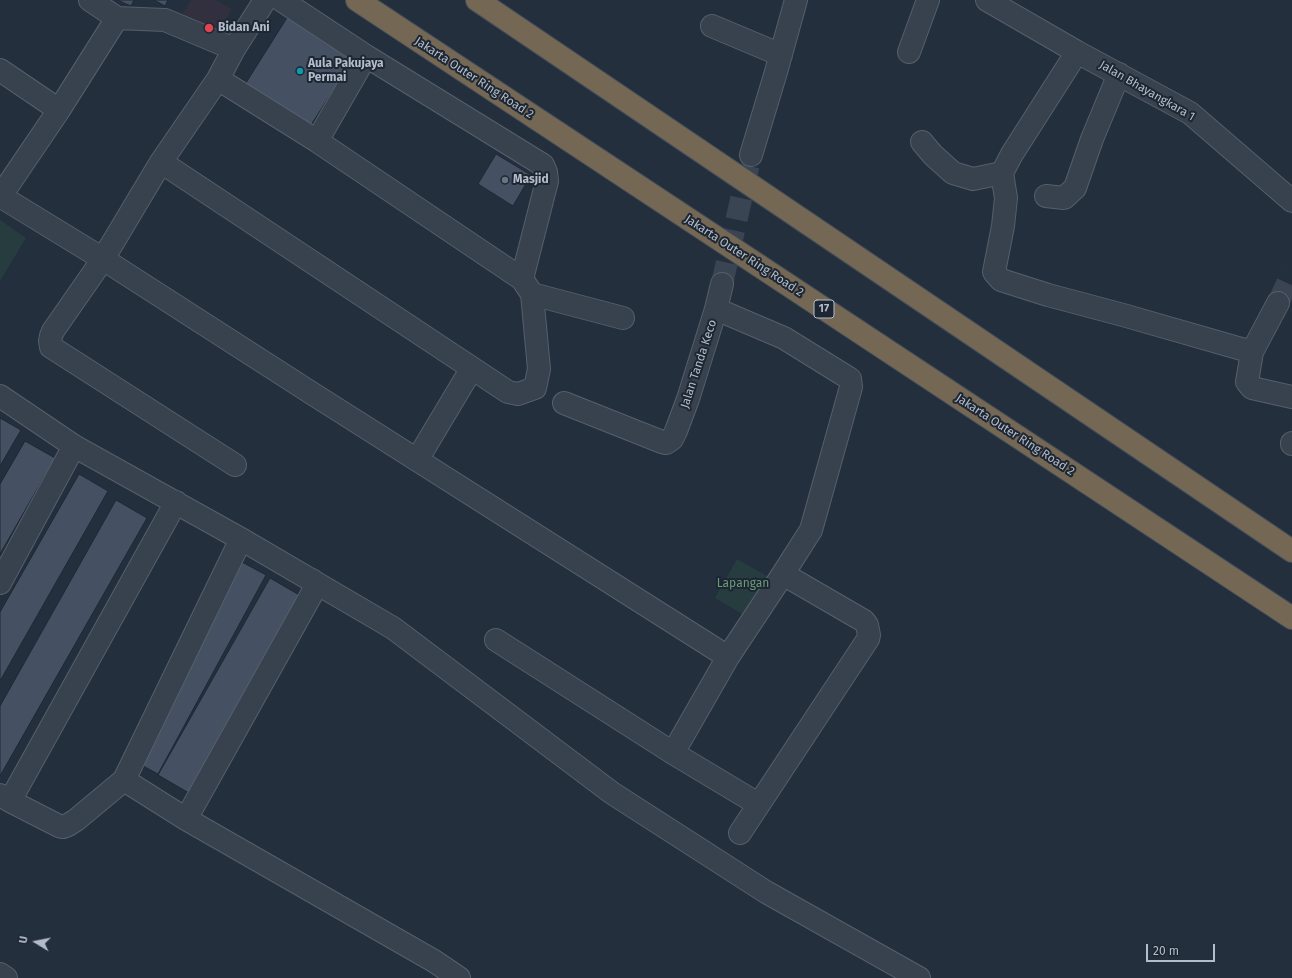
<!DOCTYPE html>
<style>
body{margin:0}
#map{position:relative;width:1292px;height:978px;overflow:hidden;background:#242f3e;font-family:"Fira Sans",sans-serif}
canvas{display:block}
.north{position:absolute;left:16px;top:922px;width:40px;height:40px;-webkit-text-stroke:3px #1d2633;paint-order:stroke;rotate:280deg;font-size:11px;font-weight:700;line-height:16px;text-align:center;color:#b4bcc9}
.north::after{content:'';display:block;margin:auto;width:14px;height:18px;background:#b4bcc9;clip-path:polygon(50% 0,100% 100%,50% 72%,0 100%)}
.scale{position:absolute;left:1146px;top:944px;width:69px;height:18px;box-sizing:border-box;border:2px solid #b4bcc9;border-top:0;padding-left:5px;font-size:12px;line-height:14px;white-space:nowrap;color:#b4bcc9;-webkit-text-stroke:3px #1d2633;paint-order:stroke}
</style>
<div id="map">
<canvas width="1292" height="978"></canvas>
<div class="north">U</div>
<div class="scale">20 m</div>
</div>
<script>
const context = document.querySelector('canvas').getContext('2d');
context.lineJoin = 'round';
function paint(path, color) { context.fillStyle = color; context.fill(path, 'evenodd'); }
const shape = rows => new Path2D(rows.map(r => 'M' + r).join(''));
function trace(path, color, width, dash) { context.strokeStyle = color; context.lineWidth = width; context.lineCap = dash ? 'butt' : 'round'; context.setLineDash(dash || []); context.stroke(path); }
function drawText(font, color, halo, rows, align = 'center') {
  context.font = font + ' "Fira Sans",sans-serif'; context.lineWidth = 4; context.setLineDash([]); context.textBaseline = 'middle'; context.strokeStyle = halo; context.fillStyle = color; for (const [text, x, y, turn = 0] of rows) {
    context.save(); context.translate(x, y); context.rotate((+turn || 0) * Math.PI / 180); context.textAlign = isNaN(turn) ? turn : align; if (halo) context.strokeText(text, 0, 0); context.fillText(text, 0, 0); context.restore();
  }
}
paint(shape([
 [191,0,216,0,232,9,215,38,180,18]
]), '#32303f');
paint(shape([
 [0,220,26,238,0,281],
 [737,559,767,576,744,615,715,598]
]), '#263c3f');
const building = shape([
 [117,0,134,0,131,6,117,0],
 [154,0,168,0,165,6,154,0],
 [290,13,356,55,309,128,244,86,290,13],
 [496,154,531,175,513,206,478,184,496,154],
 [0,418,21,430,0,466,0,418],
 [25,441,55,458,0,554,0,484,25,441],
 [79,474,108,491,0,681,0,612,79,474],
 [116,500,147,518,0,776,0,706,116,500],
 [242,562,266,575,158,774,134,761,242,562],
 [270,578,301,596,189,793,158,775,270,578]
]);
paint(building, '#455162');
trace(building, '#1f2835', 1);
trace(shape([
 [722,284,751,155],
 [1278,303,1292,273]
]), '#3a4453', 22, [22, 11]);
const minor = shape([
 [90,0,117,18],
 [987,0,1077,52,1190,113,1292,201],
 [712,26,781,55],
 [909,52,928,0],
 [1077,52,1012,154,1002,173,1006,198,1003,226,994,272,1001,280,1048,295,1123,315,1252,352],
 [0,70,59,110],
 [218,79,317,141,522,279],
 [317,141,366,56],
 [922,142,933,155,953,173,973,179,1002,173],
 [751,155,776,72,796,0],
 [161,162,508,392,518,394,535,388,539,369,532,294,522,279,547,181,546,172,543,165,366,56,281,0],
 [0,196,103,259,313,394,728,657],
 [1046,196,1064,198,1075,188,1092,139,1119,74],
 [0,197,59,110,117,18,165,20,234,49],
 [532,294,623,318],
 [1278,303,1252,352,1247,382,1252,388,1292,397],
 [0,396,74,446,241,539,393,628,612,793,766,892,919,978],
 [564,403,662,442,666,443,672,439,676,431,688,399,716,309,722,284],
 [1292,444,1292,443],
 [417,460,472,368],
 [235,465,51,347,50,341,51,336,53,331,103,259,161,162,218,79,234,49,265,0],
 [0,583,74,446],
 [496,640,673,753,758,804],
 [673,753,728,657,783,574,811,530,851,387,850,379,847,377,784,338,716,309],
 [124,780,186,819,434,961,459,978],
 [0,795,10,801,176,502],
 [10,801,59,826,63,827,68,825,76,820,124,780,241,539],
 [186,819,314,590,312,580],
 [740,833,868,639,869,635,867,625,864,621,783,574],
 [0,974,6,978]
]);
const highway = shape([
 [357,0,1292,618],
 [477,0,1292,551]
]);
trace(minor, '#565f6c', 24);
trace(highway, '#434c59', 24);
trace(minor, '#38414e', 22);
trace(highway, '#746855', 22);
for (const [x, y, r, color] of [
 [209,28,5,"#e0444e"],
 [300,71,4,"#0f9aa8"],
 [505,180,4,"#6b7280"]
]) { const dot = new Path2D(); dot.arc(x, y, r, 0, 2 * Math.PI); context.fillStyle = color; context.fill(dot); trace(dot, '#1d2633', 1.5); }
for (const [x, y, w] of [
 [824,309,20]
]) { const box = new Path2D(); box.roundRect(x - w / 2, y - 9, w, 18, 3); context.fillStyle = '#1d2633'; context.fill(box); trace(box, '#b4bcc9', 1); }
drawText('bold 11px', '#b4bcc9', null, [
 ["17",824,309]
]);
drawText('bold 12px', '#b4bcc9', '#1d2633', [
 ["Bidan Ani",218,28],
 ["Aula Pakujaya",308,64],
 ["Permai",308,78],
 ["Masjid",513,180]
], 'left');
drawText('12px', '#b4bcc9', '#1d2633', [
 ["Jakarta Outer Ring Road 2",474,78,33],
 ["Jalan Bhayangkara 1",1147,91,30],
 ["Jakarta Outer Ring Road 2",744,256,33],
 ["Jalan Tanda Keco",699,364,-72],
 ["Jakarta Outer Ring Road 2",1015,435,33]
]);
drawText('12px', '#6b9a76', '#1d2633', [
 ["Lapangan",743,584]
]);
</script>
